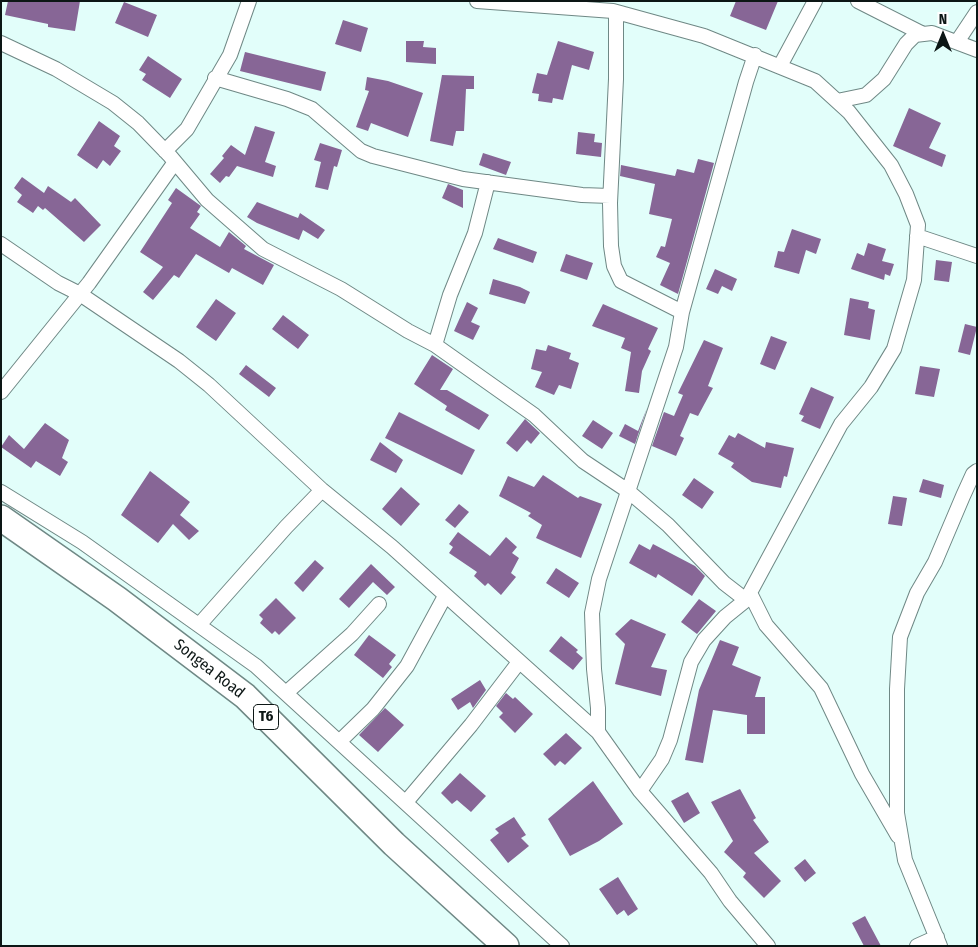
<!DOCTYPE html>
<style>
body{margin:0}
#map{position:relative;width:978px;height:947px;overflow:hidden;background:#e2fefa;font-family:"Fira Sans Condensed",sans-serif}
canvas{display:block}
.frame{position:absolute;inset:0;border:2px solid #0c1615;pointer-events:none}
.north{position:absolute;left:918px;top:10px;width:50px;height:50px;-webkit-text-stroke:4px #fff;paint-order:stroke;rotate:0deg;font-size:14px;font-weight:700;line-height:20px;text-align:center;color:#0c1615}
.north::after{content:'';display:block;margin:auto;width:18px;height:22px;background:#0c1615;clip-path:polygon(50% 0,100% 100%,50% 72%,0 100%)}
</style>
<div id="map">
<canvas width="978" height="947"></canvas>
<div class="frame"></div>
<div class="north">N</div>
</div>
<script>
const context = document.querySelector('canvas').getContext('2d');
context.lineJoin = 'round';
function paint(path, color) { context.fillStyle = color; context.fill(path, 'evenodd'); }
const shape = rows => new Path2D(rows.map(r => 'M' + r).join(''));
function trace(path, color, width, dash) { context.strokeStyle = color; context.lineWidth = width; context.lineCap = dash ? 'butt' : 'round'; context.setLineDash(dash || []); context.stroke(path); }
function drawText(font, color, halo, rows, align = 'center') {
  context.font = font + ' "Fira Sans Condensed",sans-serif'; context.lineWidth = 4; context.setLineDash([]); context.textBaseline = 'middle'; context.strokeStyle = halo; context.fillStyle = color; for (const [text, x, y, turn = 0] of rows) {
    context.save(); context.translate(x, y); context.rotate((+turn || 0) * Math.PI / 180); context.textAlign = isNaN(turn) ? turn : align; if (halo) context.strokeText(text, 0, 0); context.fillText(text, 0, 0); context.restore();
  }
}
paint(shape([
 [8,1,80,1,75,31,48,27,48,24,5,15],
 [736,1,778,1,766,30,730,16],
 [124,2,157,15,148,37,115,23],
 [343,20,368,28,361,52,335,44],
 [406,41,424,41,423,47,436,48,436,64,406,62],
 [558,41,594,52,589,70,572,65,563,100,553,98,552,103,538,101,539,94,532,93,537,73,547,75],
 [245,52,326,72,321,91,240,71],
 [148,56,182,79,170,98,142,80,146,74,139,70],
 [442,75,474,76,474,89,466,89,464,131,456,131,453,146,430,141],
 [367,77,388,81,423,93,408,137,371,123,368,131,356,127,369,91,365,90],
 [909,108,941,123,929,148,946,155,942,167,893,146],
 [99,121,120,136,114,146,121,151,110,166,103,160,97,169,77,155],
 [255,126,275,132,265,162,276,166,273,177,237,166,229,177,226,176,220,183,210,174,224,158,222,156,231,145,245,155],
 [578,132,595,134,594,142,602,143,601,157,576,154],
 [320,143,342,150,337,167,334,166,328,190,315,187,321,162,314,160],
 [483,153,511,162,506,175,479,165],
 [698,159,714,163,678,294,660,285,670,263,656,257,661,246,665,247,672,219,649,214,655,184,620,176,621,165,675,176,677,169,694,173],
 [22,177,44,193,48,186,71,202,75,198,101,225,84,242,45,208,43,210,38,206,33,213,17,202,22,195,14,188],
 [448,184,463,190,463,208,442,198],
 [176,188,201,206,197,212,200,214,190,228,220,247,229,232,246,246,244,249,274,265,263,285,232,268,229,273,196,254,179,278,174,275,153,300,143,292,163,267,140,252,172,203,168,200],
 [257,202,298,218,300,213,325,230,318,239,303,230,299,240,257,223,247,217],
 [792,229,821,239,816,254,806,250,799,274,774,267,778,251,784,252],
 [498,238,537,252,533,263,493,249],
 [868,243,886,249,882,261,894,264,890,276,885,274,884,280,851,269,857,253,864,256],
 [566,254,593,263,587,280,560,271],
 [936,260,952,262,949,282,934,280],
 [715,269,737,279,732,291,722,286,718,294,706,289],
 [493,279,520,287,530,292,525,304,489,294],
 [850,298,869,302,868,308,875,310,870,340,844,335],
 [216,299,236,313,216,341,196,327],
 [467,302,478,308,471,322,480,326,473,340,454,331],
 [603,304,658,328,648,349,651,351,642,371,639,393,625,391,631,352,621,348,625,338,592,326],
 [283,315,309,335,298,349,272,329],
 [965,324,977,327,970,355,958,352],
 [771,336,787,342,775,370,760,364],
 [704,340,723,348,708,386,713,388,698,416,690,413,680,436,684,438,676,456,652,446,664,412,674,416,683,395,678,393],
 [548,345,571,353,569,359,579,363,571,389,559,385,554,395,535,387,542,372,531,369,536,349,546,351],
 [432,355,453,369,440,390,447,390,489,415,479,430,445,410,447,406,414,384],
 [246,365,276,388,269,397,239,374],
 [920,366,940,369,934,397,915,394],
 [811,387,834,397,820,429,801,421,804,416,799,414],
 [647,408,635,444,619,436,625,424,638,431],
 [399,412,475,450,462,475,385,438],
 [525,419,540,433,531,444,527,440,517,452,506,443],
 [593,420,613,433,602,449,582,436],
 [45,423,69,440,62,458,68,462,60,476,36,461,31,468,1,447,9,435,24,449],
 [738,433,765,448,766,442,794,448,787,477,784,476,781,488,752,482,731,467,734,463,718,454,729,435,735,438],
 [380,442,403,460,396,473,370,460],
 [150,471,190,502,180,515,199,531,189,540,173,524,158,543,121,515],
 [543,475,578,498,580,496,602,504,581,558,536,538,542,525,528,516,531,513,499,496,508,476,534,487],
 [694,478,714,492,702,509,682,495],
 [923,479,944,485,941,498,919,492],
 [401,487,420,504,401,526,382,509],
 [893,496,907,498,902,526,888,524],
 [459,504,469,512,455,528,445,520],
 [458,532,490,556,506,537,517,547,512,553,519,558,511,573,516,577,501,595,488,583,485,586,474,576,477,572,449,553,453,547,449,544],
 [639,544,650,550,653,544,695,566,705,576,692,596,658,574,656,578,629,563],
 [315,560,324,568,303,592,294,583],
 [371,564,395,587,387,595,373,582,349,608,339,599],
 [556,568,579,583,569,598,546,583],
 [276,598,296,618,279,635,275,631,272,634,260,623,263,619,259,615],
 [699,599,716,611,697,634,681,622],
 [631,619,666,634,651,667,667,670,661,696,615,684,625,644,615,634],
 [369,635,396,655,389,664,392,667,383,678,354,655],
 [561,636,578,650,576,652,583,658,573,670,549,651],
 [720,640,739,647,732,665,761,677,755,697,765,697,765,734,747,734,747,715,713,710,703,763,685,760,699,690],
 [480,680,486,690,473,708,470,702,458,710,451,699],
 [506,693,513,699,515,697,533,714,515,733,499,717,503,713,496,706],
 [385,708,404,725,378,752,359,735],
 [566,733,582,748,565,765,560,761,555,766,543,754],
 [460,773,486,796,471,812,457,800,452,804,441,793],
 [593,781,623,824,599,841,570,856,548,819],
 [740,789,756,818,753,820,769,842,754,853,781,881,764,898,743,877,746,873,724,852,733,841,711,802],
 [688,792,700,813,684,823,671,801],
 [514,817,526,835,521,838,529,846,508,863,490,840,499,833,495,829],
 [805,859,816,873,805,882,794,868],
 [618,877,638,909,628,916,624,910,617,915,599,889],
 [865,916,881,946,864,946,852,923]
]), '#876696');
const street = shape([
 [477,1,613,11,704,36,815,81,849,112,891,165,906,194,918,225,914,280,894,349,871,387,841,424,746,600,725,617,704,640,691,662,670,740,662,759,640,791],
 [858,1,923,34],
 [616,12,616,79,610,203,611,246,614,266,621,281,682,312],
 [957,42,977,12],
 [1,43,56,69,113,103,138,123,170,156,207,200,263,249,341,289,408,331,435,345,534,415,583,461,628,491,668,525,724,583,746,600],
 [780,66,815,1],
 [215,78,287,99,312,109,361,151,373,156,463,179,582,195,610,196],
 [837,101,866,95,884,79,906,44,915,35,932,33,977,50],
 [165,151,187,129,230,55,249,1],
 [917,236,977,256],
 [1,244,58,283,80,294,179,361,209,385,322,490,392,547,598,732,640,791,711,873,730,901,768,946],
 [435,345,450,295,475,233,488,182],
 [1,392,89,283,175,162],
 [1,492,82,542,256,666,562,946],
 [750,593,766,625,821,688,862,774,898,836],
 [199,625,286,527,322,490],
 [286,693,352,634,379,604],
 [598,732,598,708,594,669,592,613,599,579,676,347,682,312,746,82,755,55],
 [339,742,373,709,407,666,445,596],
 [406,802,471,725,519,662],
 [917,946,937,937],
 [940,946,905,860,897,813,897,689,900,637,917,593,935,562,963,496,973,474,977,471]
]);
const highway = shape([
 [1,518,117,599,245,696,394,844,506,946]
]);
trace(street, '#6f8885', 16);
trace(highway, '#6f8885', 28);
trace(street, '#fff', 14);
trace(highway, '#fff', 25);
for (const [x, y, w] of [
 [266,717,25]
]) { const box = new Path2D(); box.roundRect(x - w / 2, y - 12.5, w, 25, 4); context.fillStyle = '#fff'; context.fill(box); trace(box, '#0c1615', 1); }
drawText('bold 15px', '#0c1615', null, [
 ["T6",266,717]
]);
drawText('16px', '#0c1615', '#fff', [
 ["Songea Road",209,669,38]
]);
</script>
